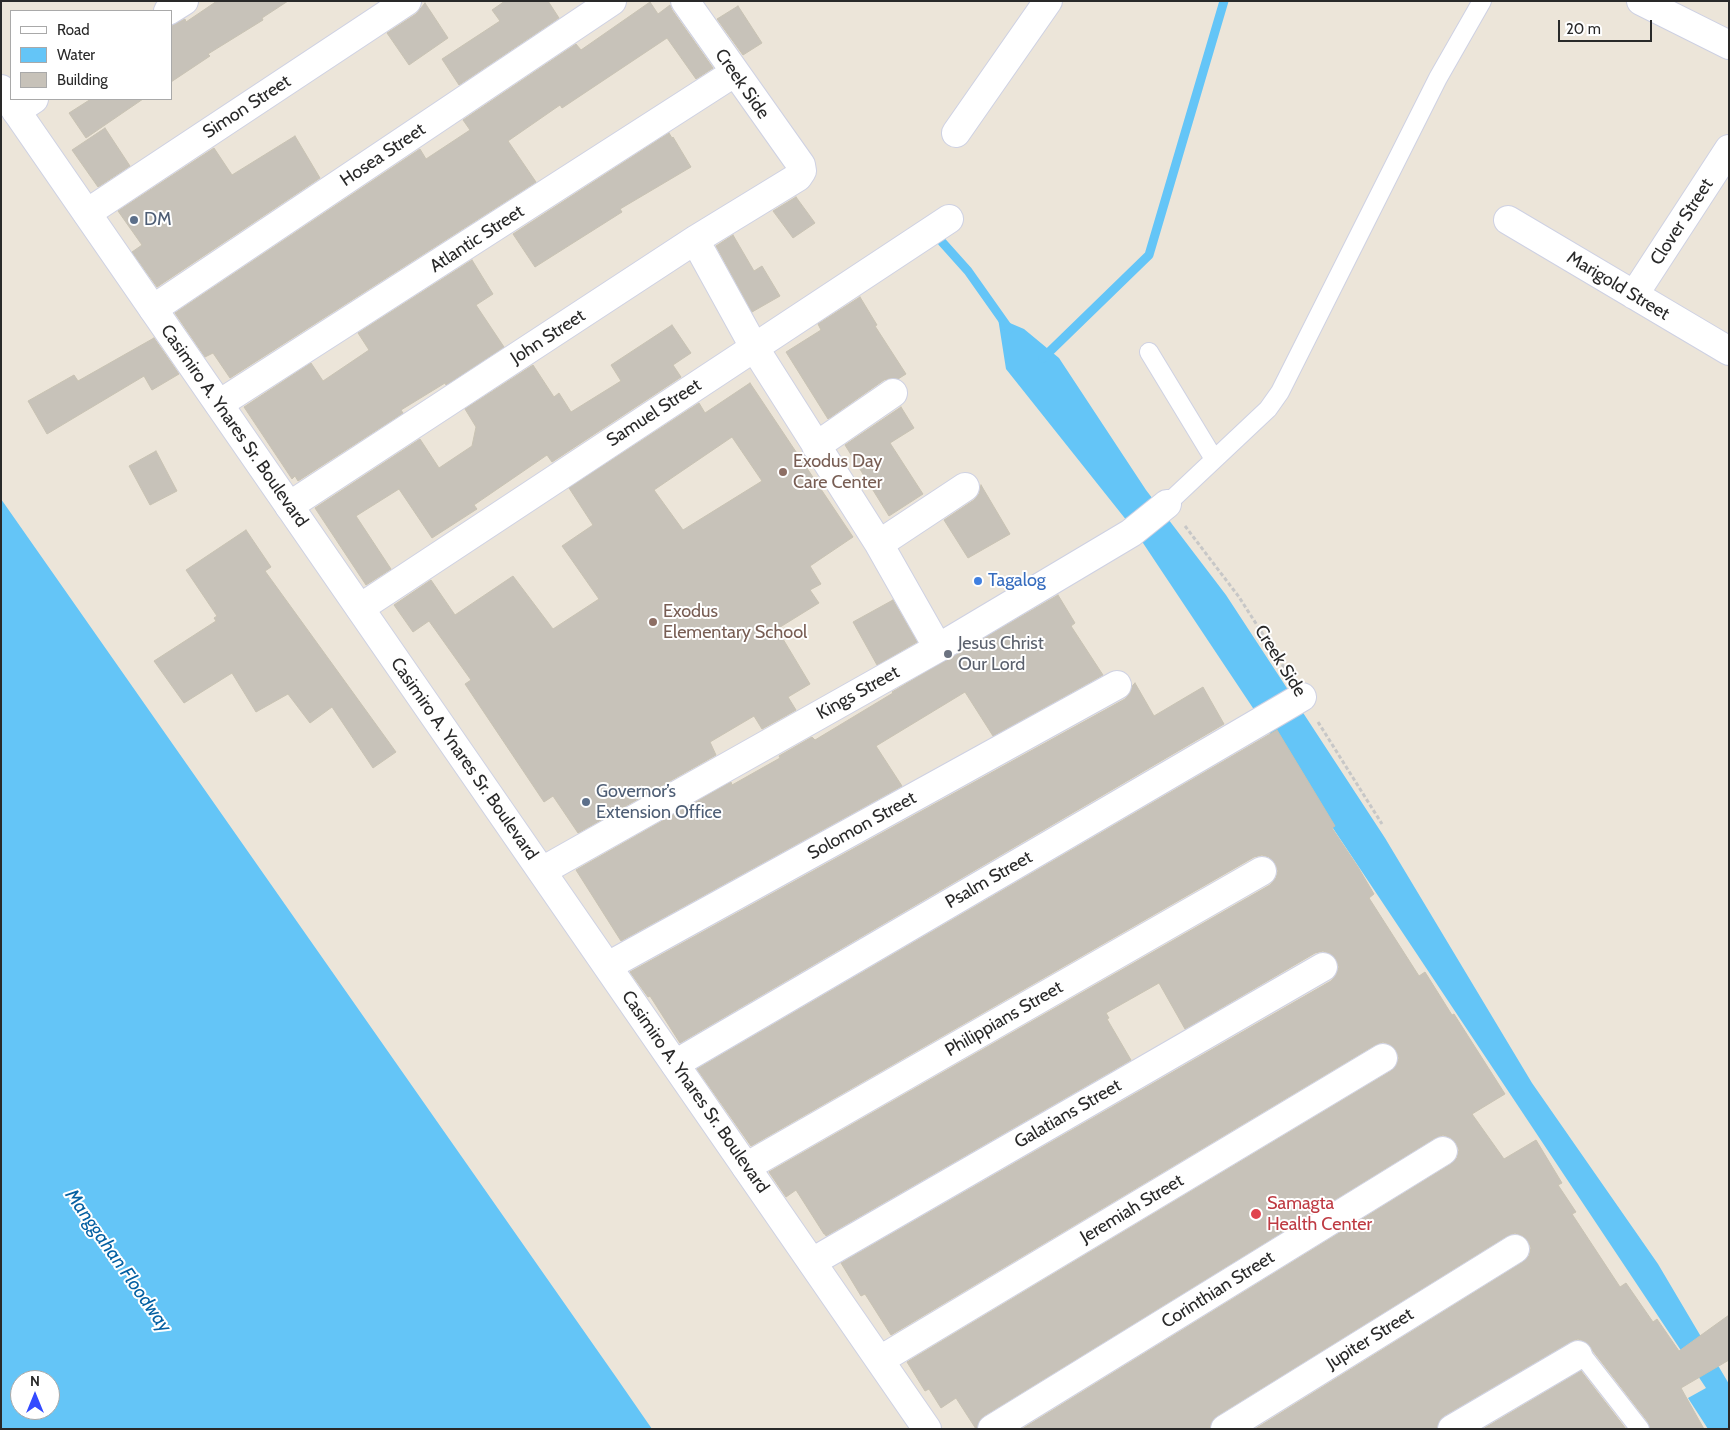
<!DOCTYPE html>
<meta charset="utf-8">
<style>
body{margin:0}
#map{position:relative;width:1730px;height:1430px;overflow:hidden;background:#ece5d9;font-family:Cabin,sans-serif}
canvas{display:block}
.frame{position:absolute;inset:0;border:2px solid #292929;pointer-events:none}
.legend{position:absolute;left:10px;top:10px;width:162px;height:90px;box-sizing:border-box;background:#fff;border:1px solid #a9a9a9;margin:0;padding:6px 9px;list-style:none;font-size:15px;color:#292929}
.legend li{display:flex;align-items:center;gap:10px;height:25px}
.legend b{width:25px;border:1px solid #a9a9a9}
.north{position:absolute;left:10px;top:1370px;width:50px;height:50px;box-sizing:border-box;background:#fff;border:1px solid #a9a9a9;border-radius:50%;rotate:0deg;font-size:14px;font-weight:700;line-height:20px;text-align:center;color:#292929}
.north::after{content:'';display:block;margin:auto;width:18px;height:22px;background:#334bff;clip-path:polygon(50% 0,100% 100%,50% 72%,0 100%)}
.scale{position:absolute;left:1558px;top:20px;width:94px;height:22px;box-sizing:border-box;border:2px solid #292929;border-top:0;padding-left:6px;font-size:15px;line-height:18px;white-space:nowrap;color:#292929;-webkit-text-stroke:4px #fff;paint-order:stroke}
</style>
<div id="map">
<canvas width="1730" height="1430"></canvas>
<div class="frame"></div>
<ul class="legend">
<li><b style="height:6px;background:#fff"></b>Road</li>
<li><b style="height:14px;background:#64c5f7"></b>Water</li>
<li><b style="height:14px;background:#c7c2b9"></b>Building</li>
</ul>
<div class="north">N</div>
<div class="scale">20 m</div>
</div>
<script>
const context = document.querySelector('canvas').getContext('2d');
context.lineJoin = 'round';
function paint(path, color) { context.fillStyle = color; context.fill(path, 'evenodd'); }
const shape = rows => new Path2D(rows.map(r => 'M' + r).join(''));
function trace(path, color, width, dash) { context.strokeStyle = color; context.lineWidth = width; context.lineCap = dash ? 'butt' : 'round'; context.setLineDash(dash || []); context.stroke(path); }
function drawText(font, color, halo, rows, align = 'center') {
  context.font = font + ' Cabin,sans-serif'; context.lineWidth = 4; context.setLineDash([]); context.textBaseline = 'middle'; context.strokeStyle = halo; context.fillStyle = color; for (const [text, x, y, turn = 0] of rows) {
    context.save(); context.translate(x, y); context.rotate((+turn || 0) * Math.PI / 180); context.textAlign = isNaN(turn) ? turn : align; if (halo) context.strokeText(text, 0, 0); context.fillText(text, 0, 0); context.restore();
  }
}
paint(shape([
 [998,318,1024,329,1059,358,1146,490,1226,595,1385,838,1532,1083,1658,1264,1729,1384,1729,1429,1708,1429,1688,1398,1706,1388,1135,531,1006,369],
 [1,499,616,1377,652,1429,1,1429],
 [20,1380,50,1380,50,1410,20,1410]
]), '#64c5f7');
trace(shape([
 [942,242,968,271,1009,329],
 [1043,358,1149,255,1224,1]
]), '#64c5f7', 9);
const building = shape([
 [217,1,288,1,262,18,263,20,208,54,210,56,171,82,171,26,185,19,186,22,217,1],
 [505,1,548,1,559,18,459,85,442,59,500,21,492,10,505,1],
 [650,2,658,14,670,5,672,10,713,68,696,79,667,38,562,108,560,105,508,141,536,182,230,378,213,353,205,357,175,313,420,149,426,159,470,130,463,120,576,44,581,50,650,2],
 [425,3,448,38,409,65,387,33,416,14,425,3],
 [738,6,762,43,743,55,717,19,738,6],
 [91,99,143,99,86,138,69,113,91,99],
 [105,128,130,166,98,187,72,150,105,128],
 [669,133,672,138,673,137,691,167,620,209,622,212,535,267,513,234,669,133],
 [295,136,320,178,157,287,132,252,142,245,118,211,214,148,232,175,295,136],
 [796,197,815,223,793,238,773,211,796,197],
 [733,235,754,271,762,266,780,296,752,312,716,246,733,235],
 [472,260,493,294,476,305,504,347,446,385,445,383,401,410,403,413,298,481,295,476,292,479,244,407,311,363,323,381,369,350,358,333,472,260],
 [860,297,877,325,875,326,906,374,898,379,891,378,884,380,828,419,786,352,821,330,818,324,860,297],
 [672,325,691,353,673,365,681,377,552,462,547,455,474,505,477,509,432,538,399,489,356,516,391,569,366,585,315,508,420,439,439,468,472,446,476,427,465,409,533,365,554,397,559,393,571,412,621,381,611,365,672,325],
 [154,338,179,374,152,390,144,376,47,434,28,401,74,375,78,381,154,338],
 [750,383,853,537,810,566,821,584,810,590,819,603,777,629,810,684,788,697,796,710,762,729,754,716,710,742,716,755,578,833,553,796,544,802,465,684,471,680,429,621,413,632,394,605,431,580,455,615,513,576,553,629,599,599,562,546,593,525,569,488,699,403,705,413,750,383],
 [732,437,762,481,683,530,654,490,732,437],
 [901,407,914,428,890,443,923,494,889,516,845,445,901,407],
 [156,451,177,491,150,505,129,466,156,451],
 [981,485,1010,534,968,558,944,520,974,500,979,494,981,485],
 [246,530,271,567,265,571,396,752,373,768,332,707,310,723,288,694,256,712,232,673,184,703,154,661,216,621,214,618,217,616,186,570,246,530],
 [1058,595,1075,623,1071,626,1103,675,993,736,965,692,876,746,902,786,621,941,576,870,731,782,732,785,780,758,779,756,812,737,815,740,893,693,892,692,1058,595],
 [893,600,917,642,877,665,853,622,893,600],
 [1135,683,1154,716,1203,687,1224,724,680,1043,650,996,648,997,630,972,1125,699,1130,693,1133,685,1135,683],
 [1277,730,1335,826,1332,828,1358,867,1374,894,1369,898,1419,976,1425,972,1452,1015,1454,1014,1505,1094,1472,1114,1504,1159,1536,1140,1562,1183,1558,1185,1576,1212,1572,1214,1620,1287,1626,1283,1653,1322,1657,1319,1679,1351,1729,1315,1729,1360,1681,1388,1704,1429,1650,1429,1648,1422,1593,1351,1591,1347,1586,1342,1578,1339,1570,1342,1444,1416,1439,1421,1436,1429,1255,1429,1523,1262,1529,1256,1531,1248,1528,1241,1523,1236,1515,1233,1507,1236,1217,1416,1212,1421,1209,1429,1022,1429,1451,1164,1457,1158,1459,1150,1456,1143,1451,1138,1443,1135,1435,1138,984,1416,979,1421,976,1429,956,1398,941,1408,929,1389,925,1391,907,1362,1391,1071,1396,1066,1399,1058,1396,1050,1391,1045,1383,1042,1375,1045,891,1335,865,1294,861,1296,841,1263,1331,981,1336,975,1339,967,1336,959,1331,954,1323,951,1315,953,1185,1029,1159,983,1106,1013,1109,1018,1107,1019,1131,1060,826,1236,825,1234,824,1234,796,1190,786,1197,769,1172,1270,885,1276,878,1278,871,1275,863,1269,857,1262,855,1254,857,751,1146,697,1069,1277,730],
 [1581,1371,1626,1429,1483,1429,1581,1371]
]);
paint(building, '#c7c2b9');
trace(building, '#c8c2b3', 1);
const lane = shape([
 [1149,352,1214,459],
 [1167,504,1268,409,1280,392,1438,78,1482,1],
 [1578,1355,1583,1356,1640,1429]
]);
const street = shape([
 [1641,1,1729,45],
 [168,11,184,1],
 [16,111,34,99],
 [956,133,1048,1],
 [87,213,407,1],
 [1508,220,1729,351],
 [695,240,754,347,879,544,938,648],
 [1634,295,1729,149],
 [153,309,612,1],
 [219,404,734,73],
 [816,446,893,393],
 [289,506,695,240,798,177,802,171,801,165,685,1],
 [879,544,965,487],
 [360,608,949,219],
 [542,871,938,648,1131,533,1167,504],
 [608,966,1117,685],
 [675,1064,1302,697],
 [746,1167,1262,871],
 [812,1262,1323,967],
 [880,1360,1383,1058],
 [992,1429,1443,1151],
 [1225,1429,1515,1249],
 [1452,1429,1578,1355]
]);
const secondary = shape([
 [1,89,927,1429]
]);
trace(lane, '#ced1e3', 20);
trace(street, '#ced1e3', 30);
trace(secondary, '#ced1e3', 30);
trace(shape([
 [1185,526,1239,597,1287,672],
 [1318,722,1382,824]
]), '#c7c7c7', 3, [4, 2.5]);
trace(lane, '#fff', 18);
trace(street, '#fff', 28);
trace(secondary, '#fff', 28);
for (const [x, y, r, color] of [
 [134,220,5,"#5c6f8a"],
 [783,472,5,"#8d6e63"],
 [978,581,5,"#3f7fe0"],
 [653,622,5,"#8d6e63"],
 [948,654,5,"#6b7280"],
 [586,802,5,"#5c6f8a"],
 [1256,1214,6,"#e0444e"]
]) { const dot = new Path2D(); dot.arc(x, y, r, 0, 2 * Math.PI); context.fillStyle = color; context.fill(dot); trace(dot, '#fff', 2); }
drawText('18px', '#292929', '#fff', [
 ["Creek Side",742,84,55],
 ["Simon Street",247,107,-33],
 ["Hosea Street",383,155,-34],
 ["Clover Street",1682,222,-57],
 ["Atlantic Street",477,239,-33],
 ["Marigold Street",1618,286,31],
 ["John Street",548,337,-33],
 ["Samuel Street",654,413,-33],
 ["Casimiro A. Ynares Sr. Boulevard",234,426,55],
 ["Creek Side",1280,661,58],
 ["Kings Street",858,693,-29],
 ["Casimiro A. Ynares Sr. Boulevard",464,759,55],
 ["Solomon Street",862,826,-29],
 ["Psalm Street",989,880,-30],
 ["Philippians Street",1004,1019,-30],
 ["Casimiro A. Ynares Sr. Boulevard",695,1092,55],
 ["Galatians Street",1068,1114,-30],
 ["Jeremiah Street",1132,1209,-31],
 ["Corinthian Street",1218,1290,-32],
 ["Jupiter Street",1370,1339,-32]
]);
drawText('18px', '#4e5e75', '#fff', [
 ["DM",144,220],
 ["Governor’s",596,792],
 ["Extension Office",596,813]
], 'left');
drawText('18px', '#785e54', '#fff', [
 ["Exodus Day",793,462],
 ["Care Center",793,483],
 ["Exodus",663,612],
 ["Elementary School",663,633]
], 'left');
drawText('18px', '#366cbe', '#fff', [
 ["Tagalog",988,581]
], 'left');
drawText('18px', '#5b616d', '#fff', [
 ["Jesus Christ",958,644],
 ["Our Lord",958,665]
], 'left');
drawText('18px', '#be3a42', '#fff', [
 ["Samagta",1267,1204],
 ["Health Center",1267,1225]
], 'left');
drawText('italic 19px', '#0460a2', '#fff', [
 ["Manggahan Floodway",118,1261,55]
]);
</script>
